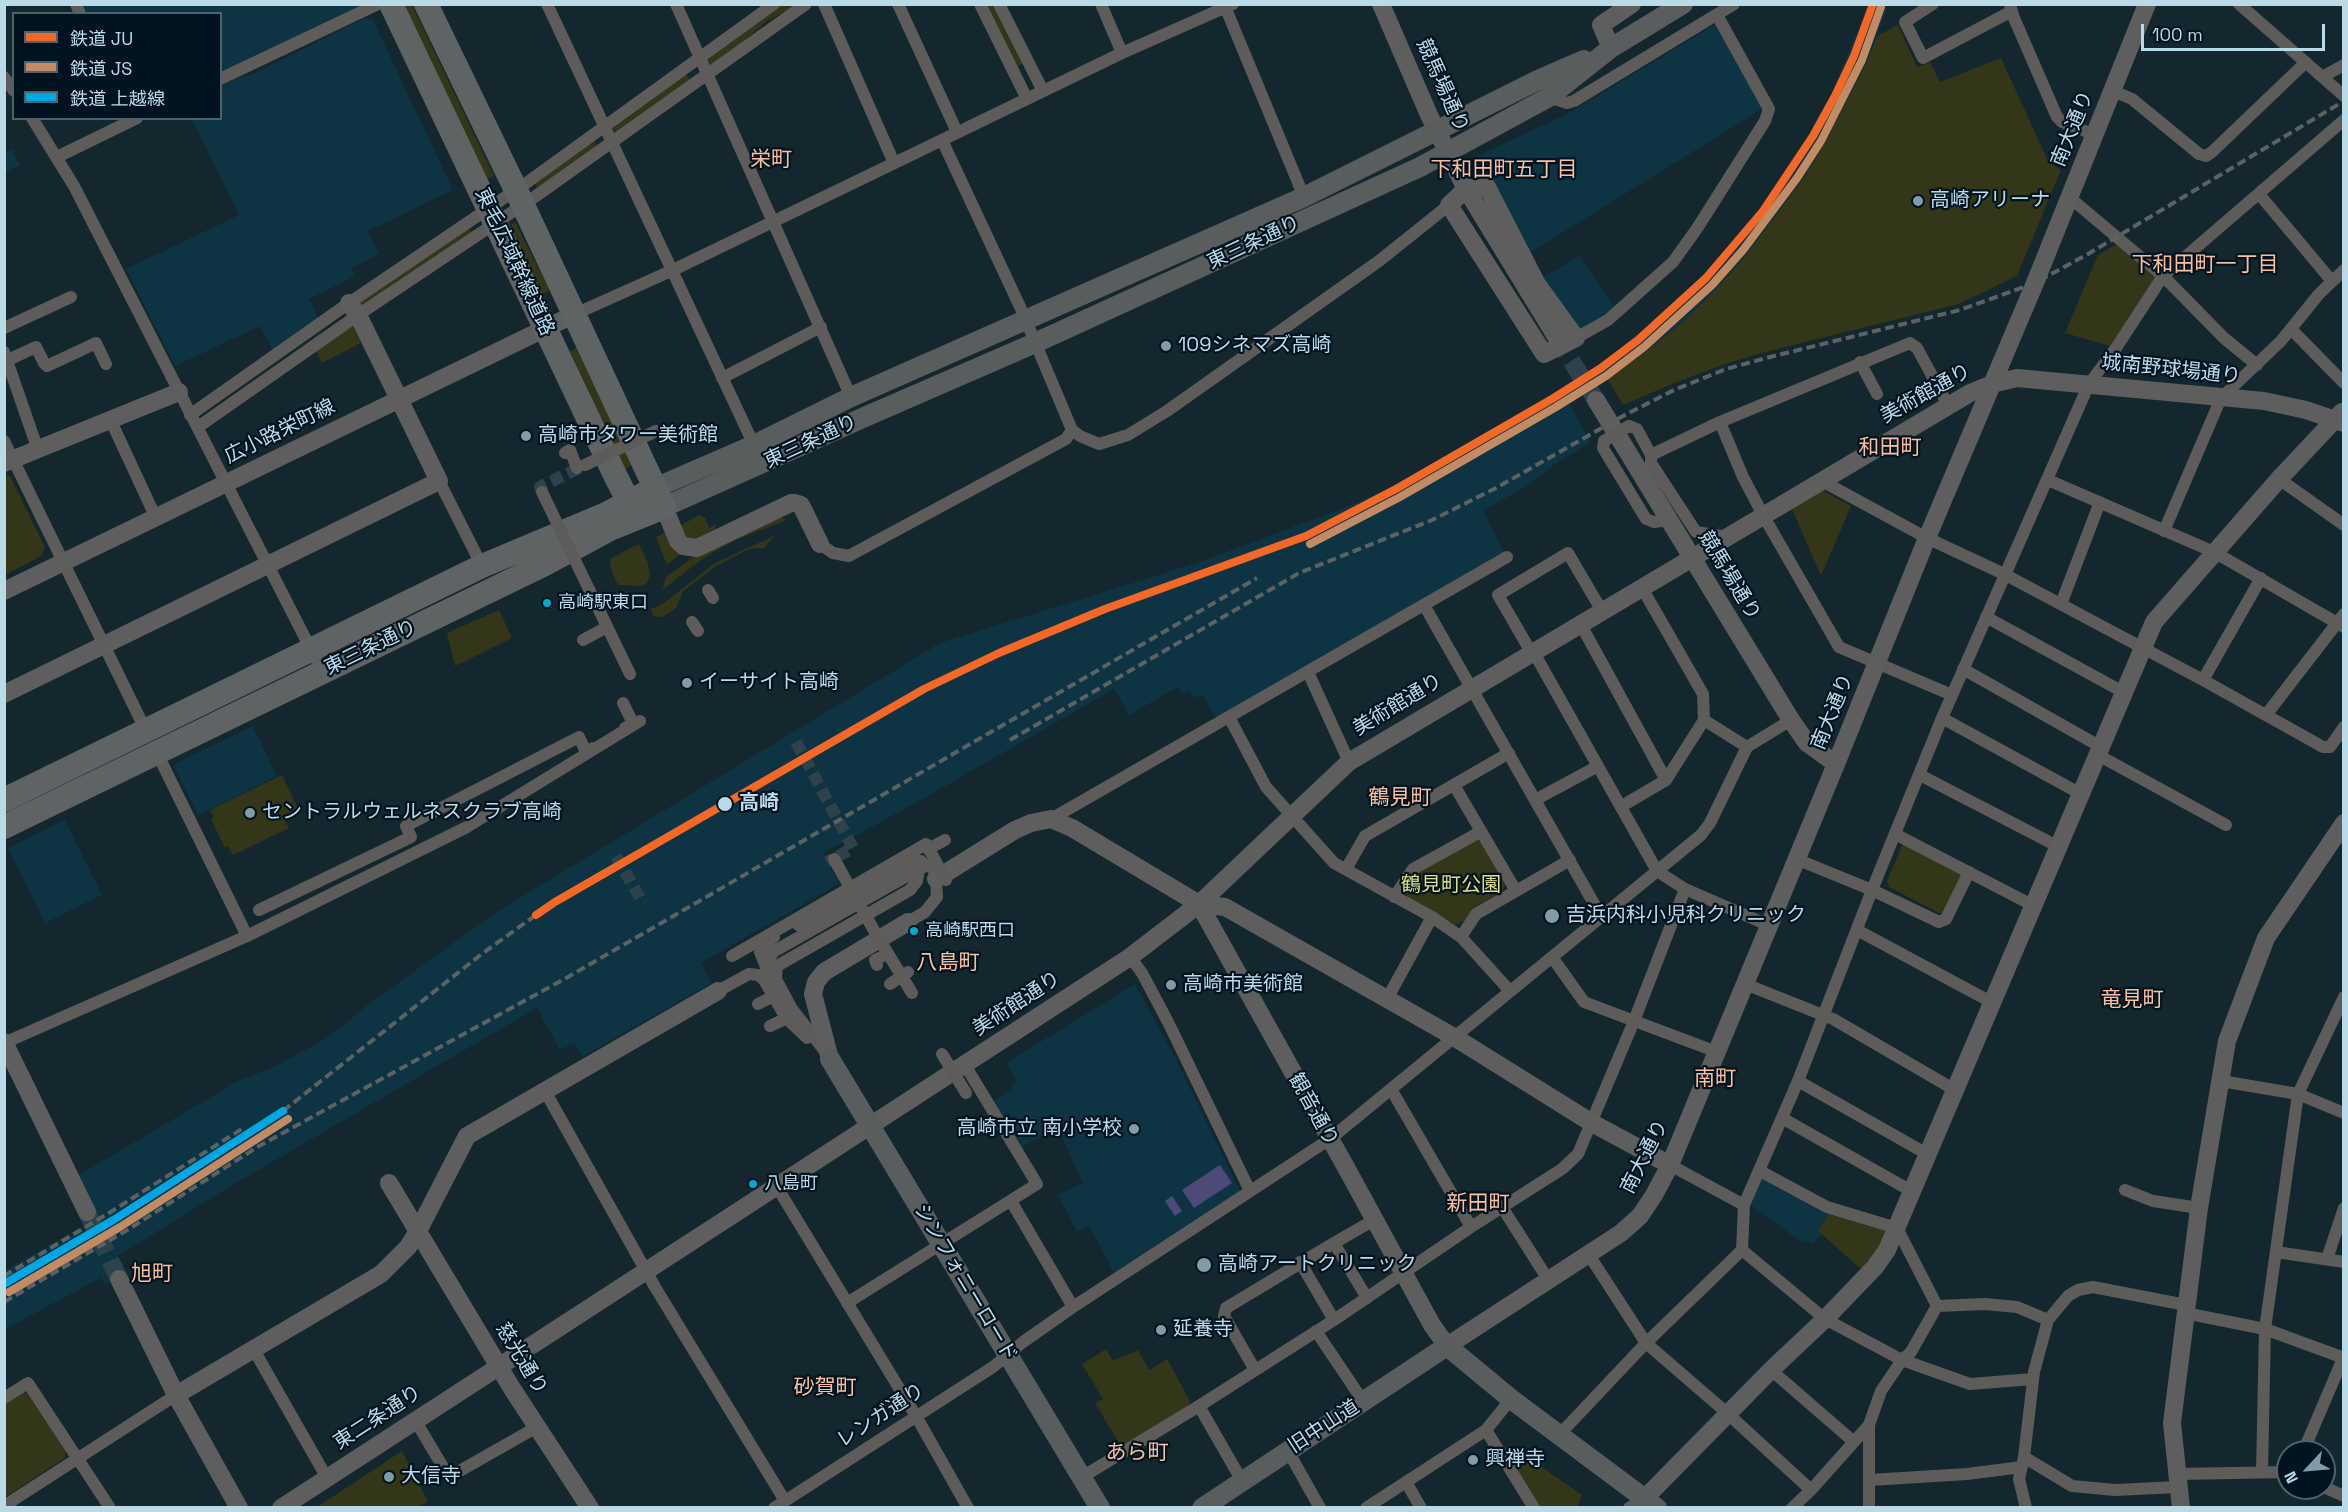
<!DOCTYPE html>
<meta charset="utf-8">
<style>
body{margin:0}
#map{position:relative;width:2348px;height:1512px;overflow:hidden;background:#14272e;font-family:"Space Grotesk","Noto Sans JP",sans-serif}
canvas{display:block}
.frame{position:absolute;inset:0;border:6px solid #bbdae8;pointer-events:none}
.legend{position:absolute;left:12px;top:12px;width:210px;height:108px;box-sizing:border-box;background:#00131e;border:2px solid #4b636f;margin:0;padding:8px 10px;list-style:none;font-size:18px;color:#bbdae8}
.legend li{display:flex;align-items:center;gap:12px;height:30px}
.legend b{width:30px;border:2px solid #4b636f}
.north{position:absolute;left:2276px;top:1440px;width:60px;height:60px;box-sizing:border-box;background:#00131e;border:2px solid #4b636f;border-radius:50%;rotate:244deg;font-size:16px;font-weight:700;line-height:24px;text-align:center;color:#bbdae8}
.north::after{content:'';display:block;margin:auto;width:21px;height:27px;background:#819ba7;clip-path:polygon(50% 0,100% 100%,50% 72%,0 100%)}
.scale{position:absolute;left:2141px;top:24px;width:184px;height:27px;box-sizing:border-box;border:3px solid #bbdae8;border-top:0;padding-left:8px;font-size:18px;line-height:21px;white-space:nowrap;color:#bbdae8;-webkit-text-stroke:4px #00131e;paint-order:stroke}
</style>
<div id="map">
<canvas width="2348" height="1512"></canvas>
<div class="frame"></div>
<ul class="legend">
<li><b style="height:8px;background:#f36827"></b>鉄道 JU</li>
<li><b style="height:8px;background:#c18c65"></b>鉄道 JS</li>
<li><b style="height:8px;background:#00a7e3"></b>鉄道 上越線</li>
</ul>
<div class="north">N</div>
<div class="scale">100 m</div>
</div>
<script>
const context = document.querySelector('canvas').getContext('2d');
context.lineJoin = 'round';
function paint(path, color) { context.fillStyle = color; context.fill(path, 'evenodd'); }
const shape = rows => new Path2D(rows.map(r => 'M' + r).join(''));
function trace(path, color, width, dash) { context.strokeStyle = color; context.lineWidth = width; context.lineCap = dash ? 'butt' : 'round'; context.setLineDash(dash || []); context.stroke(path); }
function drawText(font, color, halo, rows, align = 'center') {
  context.font = font + ' "Space Grotesk","Noto Sans JP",sans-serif'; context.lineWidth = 4.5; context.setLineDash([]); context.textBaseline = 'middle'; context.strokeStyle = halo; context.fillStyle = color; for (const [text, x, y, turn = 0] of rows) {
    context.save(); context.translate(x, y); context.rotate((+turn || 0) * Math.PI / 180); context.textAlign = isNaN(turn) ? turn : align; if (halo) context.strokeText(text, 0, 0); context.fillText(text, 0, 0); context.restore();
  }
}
paint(shape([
 [81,5,359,5,358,8,221,74,220,14,85,13],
 [1868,5,1888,5,1867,62,1848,103,1801,182,1747,254,1717,288,1683,322,1648,351,1569,403,1591,442,1551,467,1530,484,1483,511,1505,554,1217,719,1203,695,1194,698,1190,690,1182,694,1178,687,1129,715,1114,689,916,803,823,853,839,884,701,963,711,983,582,1057,574,1043,560,1050,537,1008,229,1187,118,1256,128,1274,105,1285,101,1278,5,1329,4,1271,99,1217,79,1175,238,1081,273,1067,327,1038,369,1004,498,911,940,643,1200,562,1356,503,1397,484,1557,393,1599,365,1636,337,1671,307,1734,242,1759,210,1787,172,1831,95],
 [365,18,373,20,453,190,368,231,379,254,351,268,355,276,309,299,319,319,273,351,260,326,175,366,126,269,239,215,192,119,220,118,221,86,239,78,251,75],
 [1716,24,1762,109,1528,254,1477,156,1569,113],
 [12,149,20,165,5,172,5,153],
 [1580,256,1615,308,1606,317,1578,333,1540,279],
 [253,726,277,776,198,815,174,767,176,763],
 [65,820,102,895,45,923,8,848],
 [1135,984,1176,1059,1240,1191,1114,1273,1089,1225,1077,1231,1058,1195,1083,1183,1058,1128,1021,1147,994,1101,1012,1089,1010,1086,1017,1081,1006,1063],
 [1767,1179,1832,1210,1818,1231,1821,1234,1813,1244,1801,1241,1751,1206,1761,1180]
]), '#0e3342');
paint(shape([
 [404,5,412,5,494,176,487,179],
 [781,5,797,5,767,21,712,68,707,58],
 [984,5,995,5,1024,63,1015,68],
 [1898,25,1917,67,1930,62,1940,82,2001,58,2048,161,2061,170,2017,276,1959,304,1769,351,1725,364,1672,384,1623,405,1607,378,1647,351,1683,322,1717,288,1747,254,1801,182,1825,143,1867,62,1877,36],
 [685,73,692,82,617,136,612,127],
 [590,141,594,141,597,146,538,189,535,184],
 [515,222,550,291,542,294,512,229,512,224],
 [468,227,472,233,362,308,359,302],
 [2119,243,2153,273,2156,280,2110,346,2065,333,2098,255],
 [352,323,361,343,322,363,315,349],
 [576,348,633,465,625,469,570,351],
 [5,475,10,476,45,547,41,556,5,575],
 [1822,490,1851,506,1821,576,1792,509],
 [699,515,705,518,709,528,716,524,715,529,699,538,693,539,685,537,678,527],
 [781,517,787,520,738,539,716,551,702,559,662,590,666,577,697,554],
 [667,532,683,552,667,565,656,537],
 [774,536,764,548,749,549,716,566,683,591,676,608,663,617,653,616,651,609,664,603,715,563],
 [639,544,648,563,650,575,647,583,640,586,620,585,616,582,610,566,611,558],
 [499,610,512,638,455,666,447,633],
 [282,775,298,808,283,816,289,828,233,855,228,846,225,848,211,819,214,817,210,810],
 [1474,839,1480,840,1505,884,1503,891,1472,909,1464,921,1455,925,1407,897,1405,891,1418,870],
 [1904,841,1964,873,1947,911,1941,914,1889,887,1887,881],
 [1832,1210,1889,1229,1882,1246,1862,1270,1818,1231],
 [1106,1349,1113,1361,1138,1350,1149,1370,1167,1359,1190,1401,1188,1407,1121,1446,1095,1403,1103,1399,1082,1364],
 [22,1392,30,1394,65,1451,65,1458,5,1497,5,1403],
 [1510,1445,1582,1495,1578,1506,1574,1507,1539,1507,1502,1448],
 [402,1451,428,1502,417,1507,317,1507]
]), '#333618');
paint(shape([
 [1220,1165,1232,1183,1194,1208,1182,1190],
 [1172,1196,1182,1211,1175,1216,1165,1201]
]), '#4d4978');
trace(shape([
 [542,492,540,487,585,465],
 [796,742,853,848,827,862],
 [616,856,643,903]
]), '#2d424a', 12, [12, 6]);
trace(shape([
 [1557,338,1596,400],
 [87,1212,119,1279]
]), '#2d424a', 18, [18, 9]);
trace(shape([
 [76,4,80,14],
 [547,4,754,445],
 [676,4,851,397],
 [824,4,894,163],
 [898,4,957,132],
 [980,4,1027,99],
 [999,4,1043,91],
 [1101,4,1122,53],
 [1224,4,1304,197],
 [1933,4,1905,22,1923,58,2012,11],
 [2239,4,2344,96],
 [2010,5,2014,18,2057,117,2062,122,2095,135],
 [4,77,14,91],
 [2322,77,2344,65],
 [220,79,378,4],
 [2113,91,2132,99,2199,154,2206,156,2212,152,2305,63],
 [1549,97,1567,103,1574,101,1734,4],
 [32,118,74,186,322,671],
 [942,140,1022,311,1072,430,1080,436,1099,444,1128,435,1167,411,1379,261,1449,205],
 [57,157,137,118],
 [2259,194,2331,280],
 [2069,197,2163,276,2224,338,2257,365],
 [575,314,671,271,1122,53,1233,4],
 [4,328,71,297],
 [2292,330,2344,383],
 [1576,338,1608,320,1673,262,1698,227,1765,121,1769,109,1717,15],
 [4,352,38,450],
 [8,360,36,347,44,363,47,366,96,343,106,364],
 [1860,362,1877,394],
 [722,378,821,327],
 [190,415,349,303,529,181,774,4],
 [111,421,156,518],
 [1720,422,1743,477,1763,515,1839,647,1952,695],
 [1629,426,1637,429,1651,455,1651,463,1696,532,1727,537],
 [198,427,358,315,536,196,806,4],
 [4,441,147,733],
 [1604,441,1603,448,1646,519,1654,522,1669,520],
 [565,453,570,450,577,468],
 [1651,455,1720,422,1910,343,1917,348,1948,405],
 [2279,479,2344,525],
 [2048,480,2214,552,2344,627],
 [439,481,482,566],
 [1822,481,1927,538,2004,574,2203,680,2323,747,2330,747,2344,727],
 [2164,531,2221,398,2281,341,2319,294,2344,270],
 [820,544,833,553,849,556,858,551,1066,439,1072,430],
 [708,590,713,598],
 [2061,604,2100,502],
 [1424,605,1601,916],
 [1986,617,2123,692],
 [692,622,698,631],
 [1580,623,1666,780],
 [583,640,607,627],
 [1533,651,1657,871,1685,889,1768,925],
 [1531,652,1498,595,1568,553,1602,611],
 [1963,669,2101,747],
 [1308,672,1349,762],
 [2203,680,2261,578],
 [623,703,633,723,625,728],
 [2266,715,2344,614],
 [1229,717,1266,787,1334,863,1432,917,1461,937,1510,991],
 [1942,718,2081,794],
 [1704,720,1747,747],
 [155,749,247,936],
 [2098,755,2226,825],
 [1920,775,2059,847],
 [1454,785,1516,891],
 [1535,800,1598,766],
 [1622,806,1666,780,1704,720,1703,694,1642,588],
 [1051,819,1507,557],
 [1895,834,2034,906],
 [928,849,945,840],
 [1796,859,1872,890,1939,922,1946,919,1969,872],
 [1346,869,1365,836,1509,753],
 [1394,897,1413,869,1480,832],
 [259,910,411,837,406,826,579,737,586,752,593,748],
 [798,925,913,861,921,861,925,866],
 [1857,930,1993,1003],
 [1461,937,1476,914,1570,860],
 [1130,957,1142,973,1168,1022,1250,1191],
 [1552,957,1584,1002,1717,1052],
 [877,965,875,960,887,954],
 [768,972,760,952,763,945,774,937],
 [776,978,777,966,910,890,917,881,919,869,929,865,934,870,936,879,937,897,925,912,908,922],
 [890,984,908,972],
 [1745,984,1833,1019,1955,1090],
 [718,991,749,974,758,975,764,980,786,1018,807,1038],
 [1387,999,1432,917],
 [758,1004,770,998],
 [770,1026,783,1020],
 [4,1043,247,936,467,827,640,721],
 [824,1050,792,1009,770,968,769,960,773,952,919,869],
 [1798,1081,1927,1154],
 [2221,1081,2298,1094,2344,1113],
 [1391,1089,1471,1227],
 [545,1091,655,1287,785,1501],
 [1782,1118,1913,1192],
 [1670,1165,1744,1205],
 [1760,1171,1827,1207,1897,1228,1937,1306,1985,1304,2017,1307,2048,1320,2068,1296,2078,1290,2093,1287,2186,1305],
 [777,1187,916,1416,968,1508],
 [2125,1190,2153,1201,2199,1208],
 [1011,1201,1073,1307],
 [1502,1207,1549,1281],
 [1334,1243,1374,1220],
 [1742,1250,1825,1319,1902,1360,1970,1384,2033,1379],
 [2276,1252,2344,1262],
 [1589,1255,1646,1343,1727,1413,1811,1490],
 [2327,1259,2344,1208],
 [1300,1262,1334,1320],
 [847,1303,1037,1184,965,1065],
 [2185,1313,2265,1329,2344,1358],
 [1316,1331,1363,1401],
 [254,1350,327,1478],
 [1255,1370,1224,1316,1226,1308,1334,1243,1367,1298],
 [1771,1370,1854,1442],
 [4,1398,28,1383,110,1508],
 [1199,1406,1242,1481],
 [415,1420,449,1477,537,1427],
 [1486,1430,1534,1508],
 [1559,1435,1646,1343,1742,1250,1744,1205,1798,1081,1872,890,1942,718,2089,384,2116,348,2163,276,2344,120],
 [1288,1451,1320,1508],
 [2303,1452,2344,1356],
 [2024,1457,2072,1486,2115,1490,2178,1487],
 [2262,1472,2265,1329,2298,1094,2344,997],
 [2177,1474,2288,1472],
 [1082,1477,1199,1406,1334,1320,1471,1227,1562,1169,1578,1154,1634,1021,1685,889],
 [1870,1480,1967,1474,2022,1467],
 [1406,1482,1421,1508],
 [2324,1487,2344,1496],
 [4,1506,176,1395],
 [774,1508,993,1367,1023,1342,1073,1307,1330,1139,1701,835,1710,823,1747,747,1791,720],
 [1366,1508,1486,1430,1511,1399],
 [1629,1508,1644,1499],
 [1792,1508,1811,1490,1869,1425,1881,1391,1902,1360,1911,1352,1937,1306],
 [1869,1508,1869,1425],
 [2026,1508,2019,1479,2024,1457,2034,1372,2048,1320]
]), '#5d5c5a', 12);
trace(shape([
 [1381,4,1429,115,1466,189,1557,338],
 [1611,48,1601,25,1632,4],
 [1487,187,1537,284,1576,338,1544,354,1449,205,1466,189,1487,187],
 [1596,400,1791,720,1807,743,1836,764],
 [4,463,179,392],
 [664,507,678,541,683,546,697,548,791,503,795,503,801,505,820,544],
 [4,591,575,314],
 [4,694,439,481,358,315,349,303],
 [936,879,1015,830,1031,823,1051,819,1072,828,1199,904,1348,1171,1432,1325,1447,1346,1621,1233,1640,1216,1654,1195,1670,1165,1836,764,1927,538,2035,283,2147,4],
 [1199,904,1225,907,1454,1037,1592,1123,1670,1165],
 [4,1042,87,1212],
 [830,1059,813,994,816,982,824,972,908,922],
 [389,1183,513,1390,590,1508],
 [119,1279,176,1395,239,1508],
 [176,1395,381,1274,408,1247,418,1231,467,1136,718,991],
 [1644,1499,1771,1370,1825,1319,1875,1267,1887,1250,2154,622,2279,479,2342,412],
 [281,1508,1130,957,1199,904,1349,762,1970,393,1992,384,2017,378,2264,401,2306,410,2344,423],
 [2181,1508,2172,1423,2199,1208,2227,1041,2266,938,2344,823]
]), '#5d5e5d', 18);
trace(shape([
 [655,488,754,445,851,397,1304,197,1538,80,1584,60],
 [664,507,867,416,1035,343,1420,167,1549,97,1611,48,1683,4],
 [830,1059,1100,1508],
 [1202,1508,1447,1346,1511,1399,1657,1508]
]), '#5a5d5d', 20);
trace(shape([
 [391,4,616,477,635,514],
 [4,800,482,566,606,514,655,488],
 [4,827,545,564,612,528,664,507,516,190,426,4]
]), '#5f6364', 24);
trace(shape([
 [1010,740,1299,573,1432,520,1496,488,1623,416,1674,390,1726,369,1770,357,1960,310,2035,283,2088,254,2344,101],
 [283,1111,483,953,536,915],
 [4,1276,109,1213,245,1127],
 [4,1302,129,1229,259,1146,568,977,1257,578]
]), '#5c6263', 4, [9, 4.5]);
trace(shape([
 [1604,441,1629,426],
 [585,465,656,431],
 [542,492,630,674],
 [834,859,876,934,912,993],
 [732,956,926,844,946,880],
 [942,1054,966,1093]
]), '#5d5c5a', 12);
trace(shape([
 [536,915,555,902,924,689,999,653,1105,609,1306,536,1396,489,1552,399,1601,368,1638,340,1706,278,1763,211,1813,136,1835,96,1854,56,1873,4]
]), '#f36827', 8);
trace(shape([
 [1310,544,1400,497,1556,407,1606,376,1644,347,1712,285,1743,250,1797,178,1821,141,1862,60,1881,7],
 [9,1292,120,1227,288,1119]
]), '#c18c65', 8);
trace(shape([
 [4,1284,115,1219,283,1111]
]), '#00a7e3', 8);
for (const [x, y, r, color] of [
 [1918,201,6,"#819ba7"],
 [1166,346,6,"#819ba7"],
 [526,436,6,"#819ba7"],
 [547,603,5,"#00a9ce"],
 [687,683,6,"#819ba7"],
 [725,804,8,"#bbdae8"],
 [250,813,6,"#819ba7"],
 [1552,916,8,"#819ba7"],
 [914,931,5,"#00a9ce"],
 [1171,985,6,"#819ba7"],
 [1134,1129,6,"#819ba7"],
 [753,1184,5,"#00a9ce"],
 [1204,1265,8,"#819ba7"],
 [1161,1330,6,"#819ba7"],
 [1473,1460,6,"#819ba7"],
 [389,1477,6,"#819ba7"]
]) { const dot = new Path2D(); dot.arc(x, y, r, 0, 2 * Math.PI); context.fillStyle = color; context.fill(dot); trace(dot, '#00131e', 2); }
drawText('18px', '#bbdae8', '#00131e', [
 ["高崎駅東口",558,603],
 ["高崎駅西口",925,931],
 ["八島町",764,1184]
], 'left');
drawText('20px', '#bbdae8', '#00131e', [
 ["競馬場通り",1442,86,66],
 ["南大通り",2073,129,-68],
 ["東三条通り",1254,243,-25],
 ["東毛広域幹線道路",514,262,65],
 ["城南野球場通り",2171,370,6],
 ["美術館通り",1926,394,-29],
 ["広小路栄町線",280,432,-26],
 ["東三条通り",811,442,-25],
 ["競馬場通り",1729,576,59],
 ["東三条通り",371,648,-26],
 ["美術館通り",1398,705,-31],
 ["南大通り",1833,712,-68],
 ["美術館通り",1017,1004,-33],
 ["観音通り",1313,1110,61],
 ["南大通り",1645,1157,-63],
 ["シンフォニーロード",965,1283,59],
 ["慈光通り",521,1359,59],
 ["レンガ通り",881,1416,-33],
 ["東二条通り",378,1418,-33],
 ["旧中山道",1324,1427,-33]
]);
drawText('20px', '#bbdae8', '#00131e', [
 ["高崎アリーナ",1930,201],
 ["109シネマズ高崎",1178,346],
 ["高崎市タワー美術館",538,436],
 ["イーサイト高崎",699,683],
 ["セントラルウェルネスクラブ高崎",262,813],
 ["吉浜内科小児科クリニック",1566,916],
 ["高崎市美術館",1183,985],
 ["高崎市立 南小学校",1122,1129,"right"],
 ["高崎アートクリニック",1218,1265],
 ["延養寺",1173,1330],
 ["興禅寺",1485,1460],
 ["大信寺",401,1477]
], 'left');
drawText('bold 20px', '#bbdae8', '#00131e', [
 ["高崎",739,804]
], 'left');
drawText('20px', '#dfdf85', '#00131e', [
 ["鶴見町公園",1451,886]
]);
drawText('21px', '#fabfa0', '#00131e', [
 ["栄町",771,160],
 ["下和田町五丁目",1504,170],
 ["下和田町一丁目",2205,265],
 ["和田町",1890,448],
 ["鶴見町",1400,798],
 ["八島町",948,963],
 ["竜見町",2132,1000],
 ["南町",1715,1079],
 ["新田町",1478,1204],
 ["旭町",152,1274],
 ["砂賀町",825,1388],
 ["あら町",1137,1453]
]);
</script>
